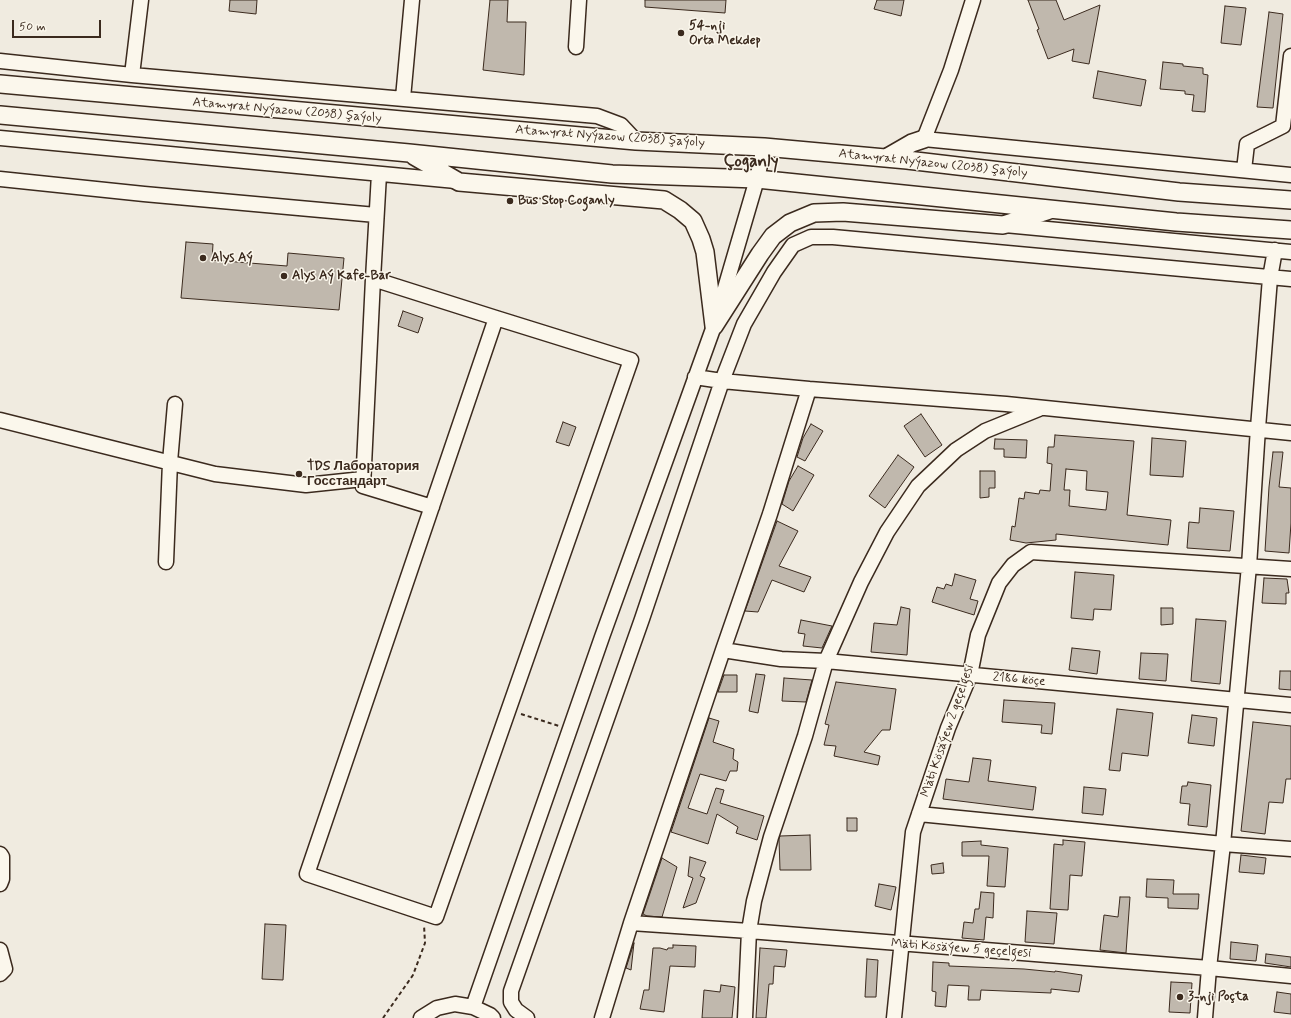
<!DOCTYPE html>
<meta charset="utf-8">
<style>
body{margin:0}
#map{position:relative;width:1291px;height:1018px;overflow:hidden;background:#f0ebe0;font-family:Mynerve,sans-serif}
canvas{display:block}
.scale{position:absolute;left:12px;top:20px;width:89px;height:18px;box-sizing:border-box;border:2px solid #3b2a1e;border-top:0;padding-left:5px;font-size:12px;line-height:14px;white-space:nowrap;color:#3b2a1e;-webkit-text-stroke:3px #fbf7ec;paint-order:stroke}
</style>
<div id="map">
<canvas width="1291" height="1018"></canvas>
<div class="scale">50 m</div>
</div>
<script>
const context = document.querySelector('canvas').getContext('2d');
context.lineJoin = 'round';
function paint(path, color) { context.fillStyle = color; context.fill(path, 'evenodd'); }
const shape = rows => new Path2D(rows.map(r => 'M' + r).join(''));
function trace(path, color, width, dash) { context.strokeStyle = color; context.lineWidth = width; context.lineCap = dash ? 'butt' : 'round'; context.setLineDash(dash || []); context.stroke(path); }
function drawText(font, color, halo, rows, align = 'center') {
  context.font = font + ' Mynerve,sans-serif'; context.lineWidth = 3; context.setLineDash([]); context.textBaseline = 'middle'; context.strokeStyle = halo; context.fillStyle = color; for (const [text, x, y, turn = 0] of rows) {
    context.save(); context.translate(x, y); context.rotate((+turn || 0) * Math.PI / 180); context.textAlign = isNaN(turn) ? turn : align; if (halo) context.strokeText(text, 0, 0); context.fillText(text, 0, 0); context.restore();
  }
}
const building = shape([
 [230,0,257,0,256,14,229,11,230,0],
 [490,0,508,0,507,22,526,22,524,75,483,70,490,0],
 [645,0,726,0,725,13,645,7,645,0],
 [877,0,904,0,901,16,874,9,877,0],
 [1028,0,1056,0,1064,20,1100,5,1089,64,1072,61,1074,49,1048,59,1037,30,1039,29,1028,0],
 [1225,6,1246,8,1241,45,1221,43,1225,6],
 [1269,12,1283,14,1273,108,1257,107,1269,12],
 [1163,62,1183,64,1183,66,1203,68,1203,74,1208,75,1205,112,1192,111,1194,95,1185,94,1185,91,1160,89,1163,62],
 [1098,71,1146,80,1141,106,1093,98,1098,71],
 [186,242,213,244,212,260,287,266,288,253,344,258,339,310,181,298,186,242],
 [403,311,423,318,418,333,398,326,403,311],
 [921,414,942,445,925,457,904,426,921,414],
 [563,422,576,427,569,446,556,442,563,422],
 [811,424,823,431,805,461,797,457,803,438,811,424],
 [1055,435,1134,441,1127,515,1171,520,1168,545,1056,534,1056,540,1026,543,1010,540,1012,526,1015,527,1019,498,1024,499,1025,492,1039,494,1040,490,1050,491,1052,464,1047,463,1048,447,1054,447,1055,435],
 [1066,469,1087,471,1086,490,1108,492,1106,510,1069,506,1070,490,1064,490,1066,469],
 [1152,438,1186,441,1183,477,1150,475,1152,438],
 [995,439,1027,440,1026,458,1004,457,1004,449,994,449,995,439],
 [1273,452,1283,452,1279,487,1291,488,1291,523,1289,553,1265,551,1269,487,1273,452],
 [898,455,914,467,885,508,869,496,898,455],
 [798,466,814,475,793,511,782,504,789,481,798,466],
 [980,471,995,471,995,488,989,488,989,497,980,498,980,471],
 [1200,508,1234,511,1230,551,1187,548,1189,522,1199,523,1200,508],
 [777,521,798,531,779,566,811,577,804,592,772,580,758,612,745,611,777,521],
 [1075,572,1114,575,1111,610,1094,609,1093,620,1071,618,1075,572],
 [955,574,976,580,970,599,978,601,974,615,932,602,937,587,944,589,946,584,952,586,955,574],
 [1264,578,1287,579,1289,593,1286,593,1286,604,1262,603,1264,578],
 [901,607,910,609,907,655,871,652,874,623,897,625,901,607],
 [1161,608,1173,608,1173,624,1161,625,1161,608],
 [1196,619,1226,621,1220,684,1191,681,1196,619],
 [801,620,832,626,822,648,803,646,805,634,798,633,801,620],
 [1072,648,1100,651,1097,674,1069,670,1072,648],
 [1141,653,1168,654,1166,681,1139,679,1141,653],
 [1280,671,1291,671,1291,690,1279,689,1280,671],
 [756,674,765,675,758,713,749,711,756,674],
 [724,675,737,675,737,692,718,692,724,675],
 [784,678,812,680,806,702,782,701,784,678],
 [836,682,896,689,890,730,882,730,864,752,880,756,878,765,834,756,836,746,824,745,829,725,825,724,836,682],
 [1004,700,1055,703,1052,734,1041,733,1042,725,1002,722,1004,700],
 [1117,709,1153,713,1148,756,1122,753,1120,771,1109,770,1117,709],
 [1192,715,1217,718,1214,746,1188,743,1192,715],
 [709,718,719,721,713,742,734,749,733,759,738,762,737,771,730,771,726,781,700,774,688,808,707,814,716,788,724,790,720,803,764,816,757,840,736,833,738,827,717,814,708,844,671,832,709,718],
 [1253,722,1291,726,1291,779,1286,779,1283,803,1269,802,1265,834,1241,831,1253,722],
 [973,758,991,760,988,781,1036,787,1033,810,943,799,946,779,969,782,973,758],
 [1188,782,1211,785,1207,827,1188,825,1190,804,1180,803,1182,786,1187,786,1188,782],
 [1084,787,1106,789,1103,815,1082,813,1084,787],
 [847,818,857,818,857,831,847,831,847,818],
 [810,835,811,870,780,870,779,839,780,836,810,835],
 [1063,840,1085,842,1082,876,1070,875,1068,910,1050,909,1054,844,1063,845,1063,840],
 [981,841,981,845,1008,848,1005,887,987,886,989,856,962,856,962,842,981,841],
 [1241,855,1266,858,1264,874,1239,872,1241,855],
 [690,857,706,862,700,876,705,878,696,903,683,908,693,878,688,876,690,857],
 [662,858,677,867,662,917,647,916,643,914,662,858],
 [943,863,944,873,932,874,931,865,943,863],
 [1147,879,1174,880,1173,894,1199,894,1198,909,1168,908,1168,898,1146,897,1147,879],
 [879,884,896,887,891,910,875,906,879,884],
 [981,892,994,893,993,918,986,917,984,940,962,938,964,922,973,923,975,909,979,909,981,892],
 [1120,897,1130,897,1126,953,1100,950,1104,915,1118,917,1120,897],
 [1027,911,1057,913,1054,944,1025,942,1027,911],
 [265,924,286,925,283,980,262,979,265,924],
 [1231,942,1258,945,1256,961,1230,959,1231,942],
 [634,943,631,970,626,968,634,943],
 [673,945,696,946,695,967,670,966,664,1012,640,1009,644,990,649,990,653,948,660,948,667,950,668,948,673,948,673,945],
 [760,948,787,950,785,967,774,966,773,984,769,984,766,1018,756,1018,760,948],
 [1266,954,1291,957,1291,967,1265,963,1266,954],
 [867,959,878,960,876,997,865,997,867,959],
 [933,962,949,963,949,966,1024,969,1055,972,1055,971,1082,975,1079,992,1051,989,1051,993,981,990,980,1000,968,1000,969,986,948,985,946,1007,935,1006,936,992,932,991,933,962],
 [1171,982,1192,983,1190,1013,1169,1012,1171,982],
 [721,985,735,987,732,1018,702,1018,704,990,720,992,721,985],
 [1277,992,1291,994,1291,1014,1274,1012,1277,992]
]);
paint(building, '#c0b8ad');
trace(building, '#3b2a1e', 1);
const minor = shape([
 [973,0,951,70,924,139,1291,175],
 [576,47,579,0],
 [0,61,132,75,597,116,621,125,636,141],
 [132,75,141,0],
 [403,98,412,0],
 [0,138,456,181],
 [1244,170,1247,144,1283,126,1291,56],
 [379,174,373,279,363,486,432,507],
 [0,179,144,194,376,215],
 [1005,225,1291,252],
 [373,279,496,318,631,360,436,917,307,874,496,318],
 [695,377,722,381,809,389],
 [0,420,215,474,306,485,363,479],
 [166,562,170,462,175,404],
 [723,650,781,659,826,661,1291,705],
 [919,814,1223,844,1291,849],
 [0,854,2,857,2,879,0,884],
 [631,923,749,931,1209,968,1291,976],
 [0,950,5,969,0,974],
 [473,1007,602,637,714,326,757,179,764,147],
 [421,1018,437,1008,455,1004,473,1007,490,1015,493,1018],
 [527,1018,516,1010,511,1002,511,991,642,619,722,381,744,324,774,272,793,245,811,237,833,237,1291,279],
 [602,1018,631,923,723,650,770,514,809,389,1006,404,1291,433],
 [745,1018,749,931,754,901,771,837,805,736,826,661,861,582,887,532,918,486,956,450,985,431,1039,409],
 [894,1018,913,832,948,728,970,675,978,635,999,583,1013,565,1031,552,1291,569],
 [1205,1018,1209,968,1223,844,1249,566,1258,428,1270,278,1275,250]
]);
const major = shape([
 [0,84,636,141,764,147,907,160,1179,192,1291,200],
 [0,115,409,153,612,174,757,179,1176,222,1291,230],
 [414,156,459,182,664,200,680,210,693,221,701,239,705,252,714,326],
 [886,158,912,143,924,139],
 [714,326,760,254,773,236,790,223,814,213,843,212,1003,225,1047,211]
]);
trace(minor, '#3b2a1e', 17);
trace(major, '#3b2a1e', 20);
trace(shape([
 [521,714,559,726],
 [383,1018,413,975,425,943,424,925]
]), '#3b2a1e', 2, [4, 3]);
trace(minor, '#fbf7ec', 14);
trace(major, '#fbf7ec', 17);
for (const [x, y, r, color] of [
 [681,33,4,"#3b2a1e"],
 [510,201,4,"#3b2a1e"],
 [203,258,4,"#3b2a1e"],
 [284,276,4,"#3b2a1e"],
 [299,474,4,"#3b2a1e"],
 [1180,997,4,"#3b2a1e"]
]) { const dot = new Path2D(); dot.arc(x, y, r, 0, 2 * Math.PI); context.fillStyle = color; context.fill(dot); trace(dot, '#fbf7ec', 1.5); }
drawText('bold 13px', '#3b2a1e', '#fbf7ec', [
 ["54-nji",689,26],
 ["Orta Mekdep",689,41],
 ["Bus Stop Coganly",518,201],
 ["Alys Aý",211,258],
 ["Alys Aý Kafe-Bar",292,276],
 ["TDS Лаборатория",307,467],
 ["Госстандарт",307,482],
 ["3-nji Poçta",1188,997]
], 'left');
drawText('13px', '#3b2a1e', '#fbf7ec', [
 ["Atamyrat Nyýazow (2038) şaýoly",287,111,5],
 ["Atamyrat Nyýazow (2038) şaýoly",610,137,4],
 ["Atamyrat Nyýazow (2038) şaýoly",933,164,6],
 ["2186 köçe",1019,680,5],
 ["Mäti Kösäýew 2 geçelgesi",948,731,-71],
 ["Mäti Kösäýew 5 geçelgesi",961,949,4]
]);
drawText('bold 17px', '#3b2a1e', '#fbf7ec', [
 ["Çoganly",751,162]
]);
</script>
